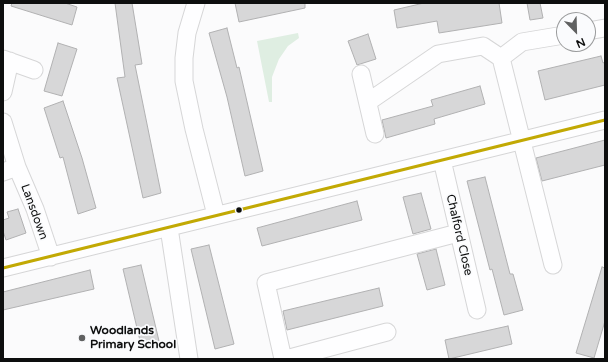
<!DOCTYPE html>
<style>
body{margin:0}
#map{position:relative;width:608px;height:362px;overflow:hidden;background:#fbfbfc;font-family:"Varela Round",sans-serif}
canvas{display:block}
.frame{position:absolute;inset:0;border:4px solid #0d0e0e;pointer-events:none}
.north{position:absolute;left:556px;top:12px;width:40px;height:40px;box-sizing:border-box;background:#fafbfd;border:1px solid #9b9c9d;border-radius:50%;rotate:157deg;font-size:11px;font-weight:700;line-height:16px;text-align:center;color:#0d0e0e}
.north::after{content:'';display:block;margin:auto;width:14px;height:18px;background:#606161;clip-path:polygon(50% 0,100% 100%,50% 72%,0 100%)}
</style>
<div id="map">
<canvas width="608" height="362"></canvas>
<div class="frame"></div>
<div class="north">N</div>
</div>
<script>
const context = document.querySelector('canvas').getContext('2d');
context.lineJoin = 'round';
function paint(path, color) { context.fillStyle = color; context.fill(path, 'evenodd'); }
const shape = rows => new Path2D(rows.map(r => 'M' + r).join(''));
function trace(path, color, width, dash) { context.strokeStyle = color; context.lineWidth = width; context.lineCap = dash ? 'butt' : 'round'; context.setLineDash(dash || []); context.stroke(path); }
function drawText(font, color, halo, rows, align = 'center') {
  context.font = font + ' "Varela Round",sans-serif'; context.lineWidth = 3.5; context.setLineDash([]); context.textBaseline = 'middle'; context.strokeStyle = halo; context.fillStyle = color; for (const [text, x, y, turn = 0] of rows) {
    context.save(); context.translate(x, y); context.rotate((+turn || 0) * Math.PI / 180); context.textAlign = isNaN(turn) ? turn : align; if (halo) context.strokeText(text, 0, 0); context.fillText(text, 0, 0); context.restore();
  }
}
paint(shape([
 [298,33,299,38,288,46,279,59,272,77,272,102,269,102,257,41]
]), '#dfeee2');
const building = shape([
 [12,3,65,3,77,7,72,25,11,6,12,3],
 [115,3,132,3,142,64,135,65,161,193,143,198,117,78,125,77,115,3],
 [235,3,305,3,305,8,239,22,235,3],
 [424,3,499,3,502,23,439,33,437,21,397,28,394,10,424,3],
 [527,3,540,3,543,18,530,20,527,3],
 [227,28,237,68,239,67,263,171,245,176,227,97,209,33,227,28],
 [368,34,376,59,357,65,348,41,368,34],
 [58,43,77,49,62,96,44,91,58,43],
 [601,56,603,63,605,62,605,85,545,100,538,71,601,56],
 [480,86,485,104,434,119,435,124,386,138,382,120,433,106,431,100,480,86],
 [63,101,82,158,96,208,78,214,63,157,60,158,44,108,63,101],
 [605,140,605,165,542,181,536,158,605,140],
 [485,177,510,274,513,274,523,310,504,315,492,269,490,270,467,181,485,177],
 [421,193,431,229,413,234,403,197,421,193],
 [357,201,362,220,262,246,257,228,357,201],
 [18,209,26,233,6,240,3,231,3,220,9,218,7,212,18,209],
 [209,245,234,344,215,349,191,249,209,245],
 [436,249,445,285,427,290,417,254,436,249],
 [141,265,159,341,141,345,123,269,141,265],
 [602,267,605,268,605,321,594,358,576,353,602,267],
 [90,270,94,289,3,310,3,292,90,270],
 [379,288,383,306,287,330,283,311,379,288],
 [508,326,512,344,449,359,445,340,508,326]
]);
paint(building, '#d7d7d8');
trace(building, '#b1b1b2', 1);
const minor = shape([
 [196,3,187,33,184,58,184,81,194,129,216,215],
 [588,31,605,28],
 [3,59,34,70],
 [361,74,375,134],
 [3,92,10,61],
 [368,102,438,54,483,46,501,58],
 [3,122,17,167,35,209,51,257],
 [442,160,477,310],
 [3,172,17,167],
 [169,228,189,359],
 [553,265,501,58,522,42,564,35],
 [3,268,605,120],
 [283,359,266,283,458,233],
 [286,359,387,332]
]);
trace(minor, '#d6d6d7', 19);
trace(minor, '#fefeff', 17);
trace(shape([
 [3,268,605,120]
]), '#c2a904', 3);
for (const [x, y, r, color] of [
 [239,210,3.5,"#0d0e0e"],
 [82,338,4,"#606161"]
]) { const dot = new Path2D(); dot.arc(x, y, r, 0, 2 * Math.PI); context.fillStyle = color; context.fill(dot); trace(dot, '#fafbfd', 1.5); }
drawText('12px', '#0d0e0e', '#fafbfd', [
 ["Lansdown",34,212,70],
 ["Chalford Close",459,235,77]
]);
drawText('bold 12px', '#0d0e0e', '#fafbfd', [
 ["Woodlands",90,331],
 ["Primary School",90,345]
], 'left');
</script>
